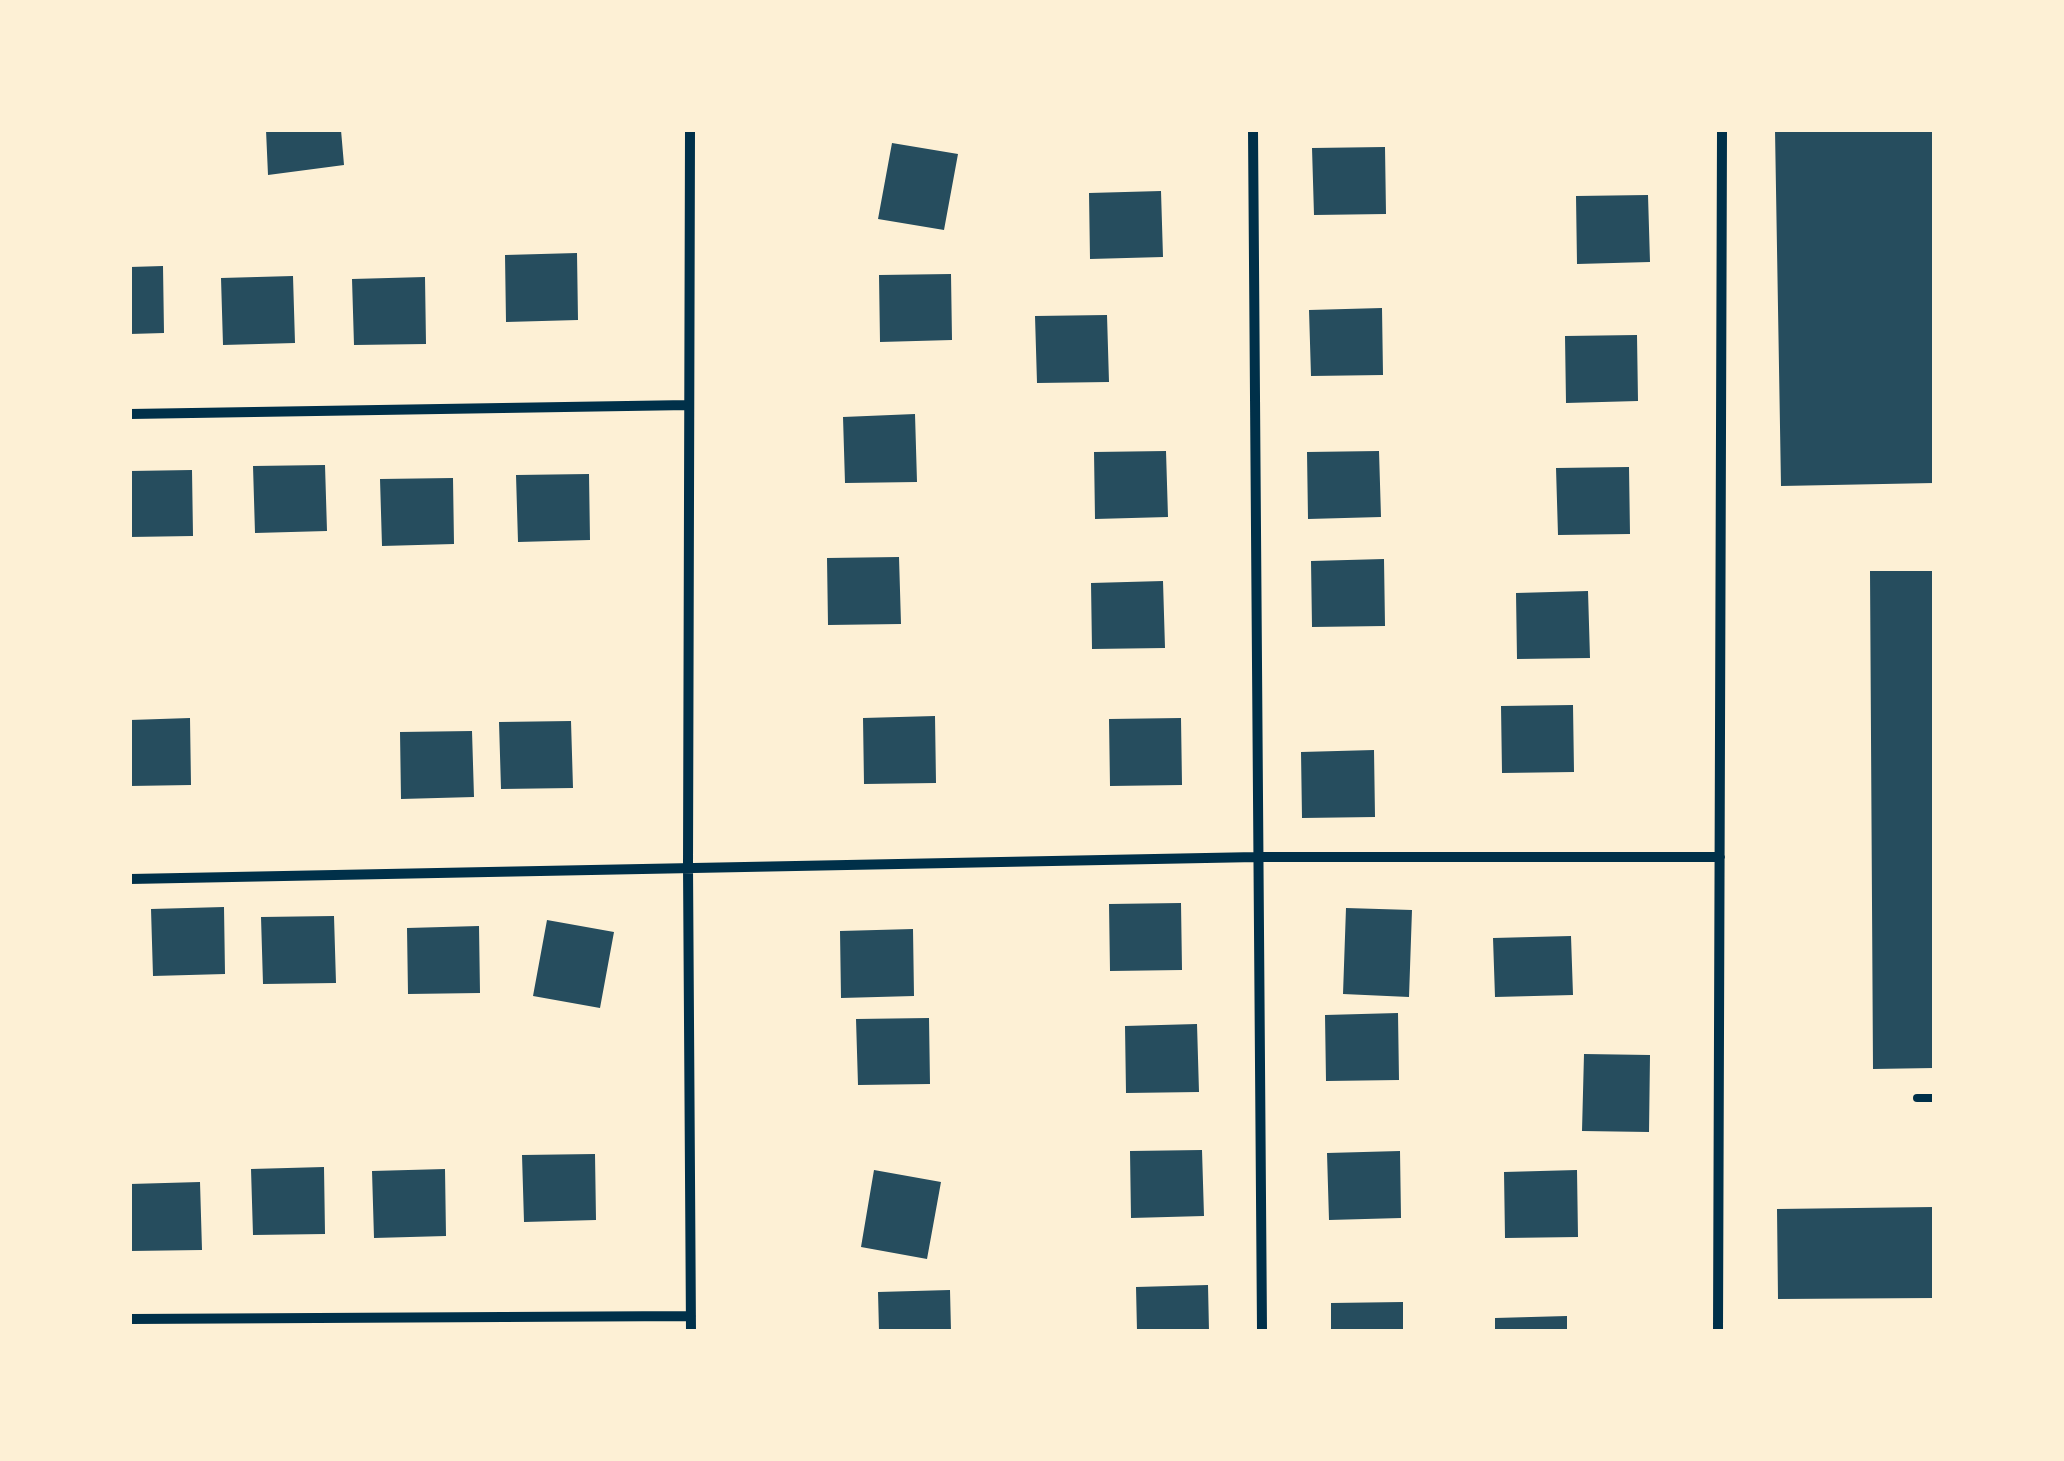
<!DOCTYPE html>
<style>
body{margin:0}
#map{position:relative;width:2064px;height:1461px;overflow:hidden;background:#fdf0d5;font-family:"Golos Text",sans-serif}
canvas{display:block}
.frame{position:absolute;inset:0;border:132px solid #fdf0d5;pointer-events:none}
</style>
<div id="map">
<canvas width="2064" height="1461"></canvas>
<div class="frame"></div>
</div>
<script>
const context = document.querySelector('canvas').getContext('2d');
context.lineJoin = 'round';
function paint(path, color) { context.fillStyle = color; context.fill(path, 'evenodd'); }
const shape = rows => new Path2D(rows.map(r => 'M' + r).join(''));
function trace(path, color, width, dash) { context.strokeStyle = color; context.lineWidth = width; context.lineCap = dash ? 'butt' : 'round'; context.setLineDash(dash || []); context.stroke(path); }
paint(shape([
 [266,130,341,130,344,165,268,175],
 [1775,130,1934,130,1934,483,1781,486],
 [892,143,958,154,944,230,878,219],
 [1385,147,1386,214,1314,215,1312,148],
 [1161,191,1163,257,1090,259,1089,193],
 [1648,195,1650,262,1577,264,1576,196],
 [577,253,578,320,506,322,505,255],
 [163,266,164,333,130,334,130,267],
 [951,274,952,340,880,342,879,275],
 [293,276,295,343,223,345,221,278],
 [425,277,426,344,354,345,352,279],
 [1382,308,1383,375,1311,376,1309,310],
 [1107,315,1109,382,1037,383,1035,316],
 [1637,335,1638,401,1566,403,1565,336],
 [915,414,917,482,845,483,843,417],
 [1166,451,1168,517,1095,519,1094,452],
 [1379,451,1381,517,1308,519,1307,452],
 [325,465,327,531,255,533,253,466],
 [1629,467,1630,534,1558,535,1556,468],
 [192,470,193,536,130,537,130,471],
 [589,474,590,540,518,542,516,475],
 [453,478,454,544,382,546,380,479],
 [899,557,901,624,828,625,827,558],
 [1384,559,1385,626,1312,627,1311,561],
 [1870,571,1934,571,1934,1068,1873,1069],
 [1163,581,1165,648,1092,649,1091,583],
 [1588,591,1590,658,1517,659,1516,593],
 [1573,705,1574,772,1502,773,1501,706],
 [935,716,936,783,864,784,863,718],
 [190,718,191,785,130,786,130,720],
 [1181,718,1182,785,1110,786,1109,719],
 [571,721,573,788,501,789,499,722],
 [472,731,474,797,401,799,400,732],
 [1374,750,1375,817,1302,818,1301,752],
 [1181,903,1182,970,1110,971,1109,904],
 [224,907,225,974,153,976,151,909],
 [1346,908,1412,910,1409,997,1343,994],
 [334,916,336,983,263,984,261,917],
 [547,920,614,932,600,1008,533,996],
 [479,926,480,993,408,994,407,928],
 [913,929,914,996,841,998,840,931],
 [1571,936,1573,995,1495,997,1493,938],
 [1398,1013,1399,1080,1326,1081,1325,1015],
 [929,1018,930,1084,858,1085,856,1019],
 [1197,1024,1199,1092,1126,1093,1125,1026],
 [1584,1054,1650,1055,1649,1132,1582,1131],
 [1202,1150,1204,1216,1131,1218,1130,1151],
 [1400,1151,1401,1218,1329,1220,1327,1153],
 [595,1154,596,1220,524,1222,522,1155],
 [324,1167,325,1234,253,1235,251,1169],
 [445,1169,446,1236,374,1238,372,1171],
 [874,1170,941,1182,927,1259,861,1247],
 [1577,1170,1578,1237,1505,1238,1504,1172],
 [200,1182,202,1250,130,1251,130,1184],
 [1934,1207,1934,1298,1778,1299,1777,1209],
 [1208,1285,1209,1331,1137,1331,1136,1287],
 [950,1290,951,1331,879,1331,878,1292],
 [1403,1302,1403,1331,1331,1331,1331,1303],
 [1567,1316,1567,1331,1495,1331,1495,1318]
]), '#264d5e');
trace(shape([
 [1917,1098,1934,1098]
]), '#003049', 8);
trace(shape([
 [690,130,688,866,691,1331],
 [1253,130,1262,1331],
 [130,414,689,405],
 [130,879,1257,857,1720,857],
 [130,1319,691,1316],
 [1718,1331,1722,130]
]), '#003049', 10);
</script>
